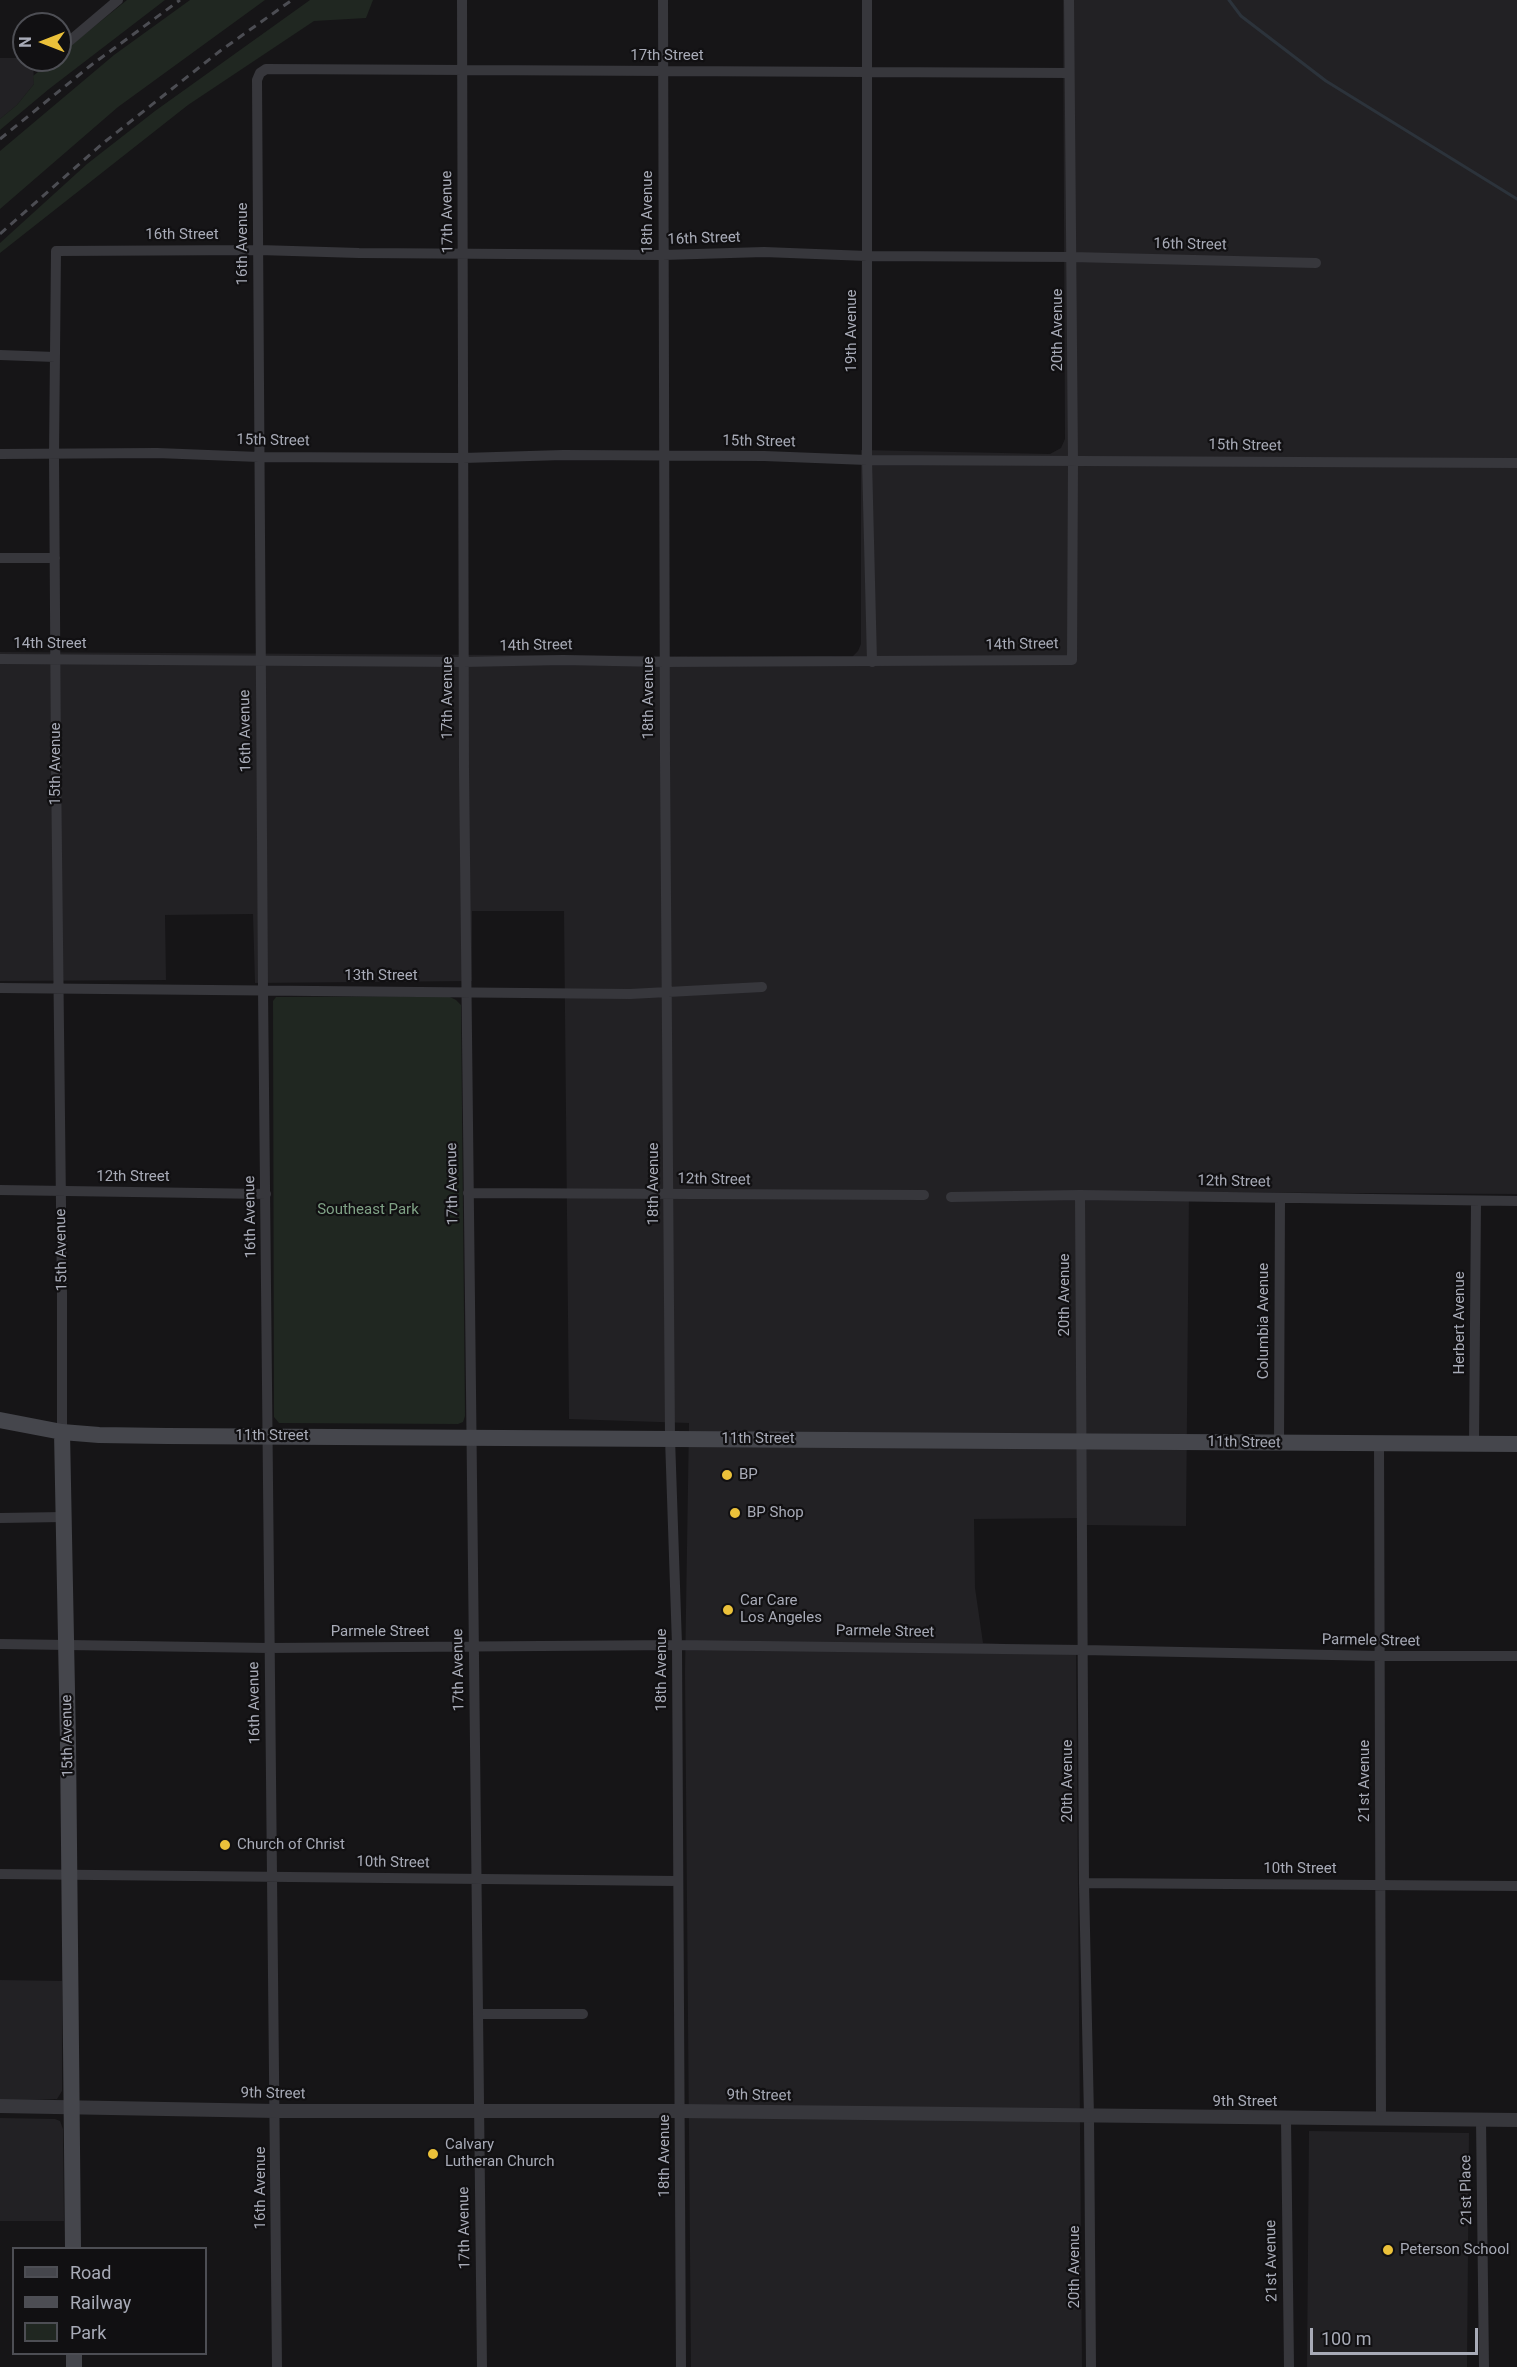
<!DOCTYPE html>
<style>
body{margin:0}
#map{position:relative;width:1517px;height:2367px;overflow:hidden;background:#161517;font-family:Roboto,sans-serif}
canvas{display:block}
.legend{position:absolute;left:12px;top:2247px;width:195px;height:108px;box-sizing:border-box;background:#111012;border:2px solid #4d4e54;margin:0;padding:8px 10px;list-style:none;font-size:18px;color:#a8abb7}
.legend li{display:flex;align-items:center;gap:12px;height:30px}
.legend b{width:30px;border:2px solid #4d4e54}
.north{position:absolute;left:12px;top:12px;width:60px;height:60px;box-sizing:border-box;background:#111012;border:2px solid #4d4e54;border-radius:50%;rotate:270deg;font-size:16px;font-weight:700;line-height:24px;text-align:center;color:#a8abb7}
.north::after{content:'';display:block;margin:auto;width:21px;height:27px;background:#ebc13a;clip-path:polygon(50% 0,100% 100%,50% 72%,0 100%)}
.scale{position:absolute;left:1310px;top:2328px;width:168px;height:27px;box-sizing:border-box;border:3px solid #a8abb7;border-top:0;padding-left:8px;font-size:18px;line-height:21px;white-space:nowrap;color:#a8abb7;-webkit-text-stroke:4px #111012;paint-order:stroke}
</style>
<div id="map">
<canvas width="1517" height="2367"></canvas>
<ul class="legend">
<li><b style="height:8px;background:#45464c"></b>Road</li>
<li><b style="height:8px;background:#4c4d53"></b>Railway</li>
<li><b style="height:16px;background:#202721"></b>Park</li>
</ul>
<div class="north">N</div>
<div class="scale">100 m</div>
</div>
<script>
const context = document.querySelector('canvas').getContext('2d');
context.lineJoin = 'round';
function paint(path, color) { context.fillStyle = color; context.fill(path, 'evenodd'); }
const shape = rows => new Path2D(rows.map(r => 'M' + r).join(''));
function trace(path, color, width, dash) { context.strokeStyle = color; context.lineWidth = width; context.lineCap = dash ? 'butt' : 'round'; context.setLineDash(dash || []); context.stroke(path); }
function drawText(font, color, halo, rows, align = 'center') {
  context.font = font + ' Roboto,sans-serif'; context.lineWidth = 4.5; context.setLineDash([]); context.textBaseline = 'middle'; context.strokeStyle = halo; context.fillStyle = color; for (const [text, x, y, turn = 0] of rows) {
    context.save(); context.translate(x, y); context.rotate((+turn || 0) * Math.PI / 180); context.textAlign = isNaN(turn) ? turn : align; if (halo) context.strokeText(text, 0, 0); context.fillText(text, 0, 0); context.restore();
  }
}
paint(shape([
 [1063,0,1517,0,1517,1194,1189,1192,1186,1526,1086,1525,1086,1518,974,1519,975,1588,983,1643,1076,1647,1082,2367,691,2367,685,1672,689,1423,569,1419,564,911,472,911,472,981,255,983,253,914,165,915,166,980,0,981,0,652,852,657,858,651,861,644,861,450,1050,454,1061,448,1065,439],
 [0,58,24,58,24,60,33,60,34,84,17,105,0,119],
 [0,1980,62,1981,62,2091,57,2099,0,2100],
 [0,2118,55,2119,60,2121,63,2129,64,2221,0,2221],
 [1309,2131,1469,2133,1467,2367,1307,2367]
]), '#222124');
paint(shape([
 [127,0,165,0,49,89,0,130,0,119,17,105,34,84,33,76,53,60,60,60,60,54],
 [190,0,265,0,118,107,0,209,0,151,114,55],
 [310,0,373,0,366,18,314,21,188,105,0,253,0,243,87,164,155,111],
 [448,996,456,1000,461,1005,465,1416,463,1422,458,1424,279,1423,274,1417,273,1001,276,997]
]), '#202721');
trace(shape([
 [1229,0,1241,16,1326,81,1517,199]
]), '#2c333b', 3);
trace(shape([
 [462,0,464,768,482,2367],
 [663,0,665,760,670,1438,677,1645,681,2367],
 [867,0,867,460,872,662],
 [60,49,118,0],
 [39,67,47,60],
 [0,355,55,357],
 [0,454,157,453,259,457,463,458,563,455,764,456,867,460,1517,463],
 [0,558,55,558],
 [0,659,463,662,563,660,664,662,1072,660,1073,461,1069,0],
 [0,988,630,994,762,987],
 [0,1190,266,1194],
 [468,1193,924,1195],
 [1080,1195,1084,1883,1089,2117,1091,2367],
 [951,1197,1080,1195,1517,1201],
 [62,1432,62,1293,56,765,54,455,56,251,259,250,359,253,663,255,764,252,867,256,1072,257,1316,263],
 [1379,1443,1381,2120],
 [1279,1444,1280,1198],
 [1474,1444,1476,1202],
 [0,1518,64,1517],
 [0,1644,269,1648,677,1645,1083,1650,1381,1656,1517,1656],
 [0,1874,677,1881],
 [1084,1883,1517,1886],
 [478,2014,583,2014],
 [1286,2119,1289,2367],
 [1481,2120,1484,2367],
 [277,2367,263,990,257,80,260,73,266,69,1069,73]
]), '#37373c', 10);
trace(shape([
 [0,2106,276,2111,680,2111,1517,2120]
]), '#37373c', 14);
trace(shape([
 [0,1420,62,1432,99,1435,167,1436,1517,1444],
 [62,1432,68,1743,73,2248],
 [74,2354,74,2367]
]), '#45464c', 16);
trace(shape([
 [0,139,90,66,180,0],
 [0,234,102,144,220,51,292,0]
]), '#4c4d53', 3, [8, 6]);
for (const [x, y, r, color] of [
 [727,1475,6,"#ebc13a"],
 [735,1513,6,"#ebc13a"],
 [728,1610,6,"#ebc13a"],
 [225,1845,6,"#ebc13a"],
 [433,2154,6,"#ebc13a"],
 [1388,2250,6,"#ebc13a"]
]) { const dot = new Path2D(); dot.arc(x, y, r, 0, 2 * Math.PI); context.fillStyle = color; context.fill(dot); trace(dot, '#111012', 2); }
drawText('15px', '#a8abb7', '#111012', [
 ["17th Street",667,56],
 ["17th Avenue",448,212,-91],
 ["18th Avenue",648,212,-90],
 ["16th Street",182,235],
 ["16th Street",704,239,-2],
 ["16th Avenue",243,244,-90],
 ["16th Street",1190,245,1],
 ["20th Avenue",1058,330,-90],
 ["19th Avenue",852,331,-90],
 ["15th Street",273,441,1],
 ["15th Street",759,442,1],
 ["15th Street",1245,446,1],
 ["14th Street",50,644],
 ["14th Street",1022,645,-1],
 ["14th Street",536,646,-1],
 ["17th Avenue",448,698,-90],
 ["18th Avenue",649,698,-90],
 ["16th Avenue",246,731,-91],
 ["15th Avenue",56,764,-90],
 ["13th Street",381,976],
 ["12th Street",133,1177],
 ["12th Street",714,1180,1],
 ["12th Street",1234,1182,1],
 ["17th Avenue",453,1184,-91],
 ["18th Avenue",654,1184,-90],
 ["16th Avenue",251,1217,-91],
 ["15th Avenue",62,1250,-91],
 ["20th Avenue",1065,1295,-90],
 ["Columbia Avenue",1264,1321,-90],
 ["Herbert Avenue",1460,1323,-90],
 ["11th Street",272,1436],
 ["11th Street",758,1439],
 ["11th Street",1244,1443,1],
 ["Parmele Street",380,1632],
 ["Parmele Street",885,1632,1],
 ["Parmele Street",1371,1641,1],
 ["17th Avenue",459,1670,-91],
 ["18th Avenue",662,1670,-90],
 ["16th Avenue",255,1703,-91],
 ["15th Avenue",68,1736,-91],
 ["20th Avenue",1068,1781,-90],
 ["21st Avenue",1365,1781,-90],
 ["10th Street",393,1863,1],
 ["10th Street",1300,1869],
 ["9th Street",273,2094,1],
 ["9th Street",759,2096,1],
 ["9th Street",1245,2102],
 ["18th Avenue",665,2156,-90],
 ["16th Avenue",261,2188,-90],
 ["21st Place",1467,2190,-91],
 ["17th Avenue",465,2228,-91],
 ["21st Avenue",1272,2261,-91],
 ["20th Avenue",1075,2267,-90]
]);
drawText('15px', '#7fa185', '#111012', [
 ["Southeast Park",368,1210]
]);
drawText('15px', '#a8abb7', '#111012', [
 ["BP",739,1475],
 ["BP Shop",747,1513],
 ["Car Care",740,1601],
 ["Los Angeles",740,1618],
 ["Church of Christ",237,1845],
 ["Calvary",445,2145],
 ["Lutheran Church",445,2162],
 ["Peterson School",1400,2250]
], 'left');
</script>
